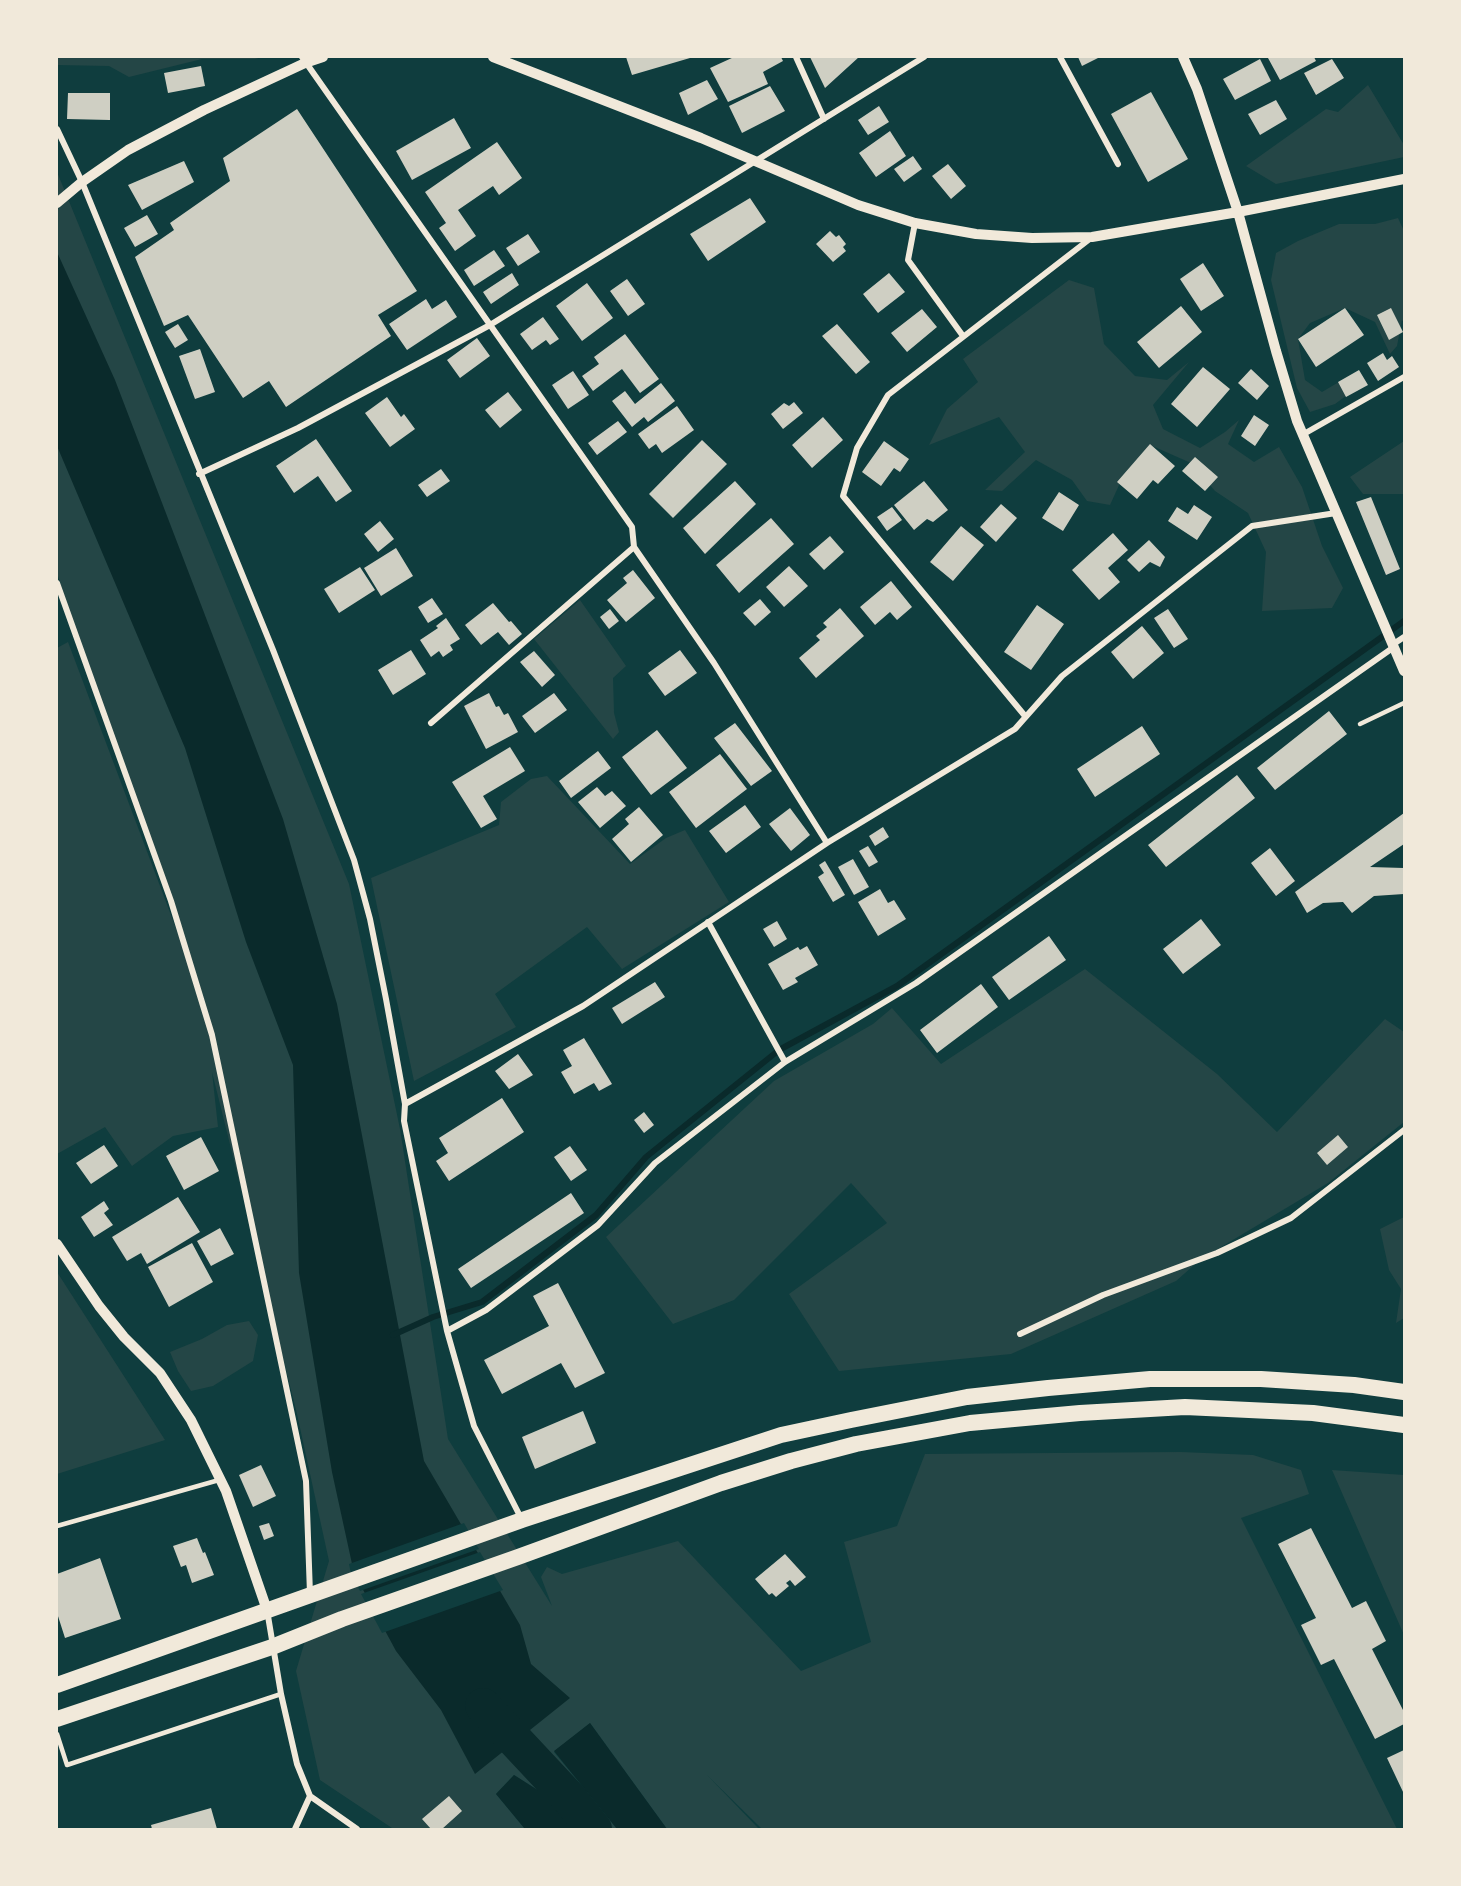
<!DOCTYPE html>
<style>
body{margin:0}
#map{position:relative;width:1461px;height:1886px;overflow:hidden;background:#0f3d3e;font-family:Overpass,sans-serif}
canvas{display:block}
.frame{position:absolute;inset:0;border:58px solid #f1e9da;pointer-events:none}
</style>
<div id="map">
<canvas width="1461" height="1886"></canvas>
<div class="frame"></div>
</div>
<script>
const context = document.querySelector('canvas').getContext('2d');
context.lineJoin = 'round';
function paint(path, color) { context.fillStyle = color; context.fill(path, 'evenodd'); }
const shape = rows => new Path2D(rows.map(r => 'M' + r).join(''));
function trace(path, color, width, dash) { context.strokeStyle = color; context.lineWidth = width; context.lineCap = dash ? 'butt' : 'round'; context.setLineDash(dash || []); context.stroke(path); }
paint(shape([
 [57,57,262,57,255,59,202,59,129,77,109,66,57,65],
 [1368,85,1404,145,1404,157,1276,184,1246,166,1326,109,1338,112],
 [57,172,349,884,400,1129,448,1439,552,1606,541,1577,547,1567,562,1574,678,1541,801,1671,871,1642,844,1542,897,1526,925,1454,1181,1452,1253,1455,1301,1470,1309,1494,1241,1518,1397,1829,762,1829,707,1775,759,1829,667,1829,590,1723,554,1752,617,1829,599,1829,514,1775,496,1794,525,1829,392,1828,320,1780,296,1671,329,1561,297,1414,212,1072,218,1127,173,1136,132,1166,105,1127,57,1154,57,648,68,642,180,939,175,915,109,733,57,573],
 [1398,218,1404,231,1404,323,1402,320,1397,346,1390,354,1375,322,1345,308,1310,323,1298,339,1305,380,1322,392,1344,379,1354,390,1335,404,1310,412,1297,388,1271,280,1276,253,1298,241,1339,224,1375,224],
 [1069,280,1094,288,1104,344,1135,376,1167,380,1189,362,1153,405,1163,429,1200,448,1225,432,1239,420,1228,444,1254,462,1279,447,1302,487,1322,546,1343,588,1332,608,1262,611,1266,552,1248,513,1215,491,1191,463,1150,445,1120,483,1110,505,1087,501,1072,480,1036,460,1002,491,985,490,1025,452,999,417,929,445,947,409,978,382,963,359],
 [1404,441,1404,494,1363,494,1350,477],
 [580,600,626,666,613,678,614,713,619,732,613,739,534,639],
 [547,776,630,864,666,838,685,830,729,902,622,969,587,927,495,994,516,1027,414,1081,371,878,499,825,501,802,531,779],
 [1085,969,1217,1074,1277,1132,1385,1019,1404,1032,1404,1122,1328,1183,1201,1259,1176,1281,1011,1354,839,1371,789,1294,887,1223,851,1183,734,1300,673,1324,606,1237,774,1081,873,1024,892,1008,941,1064],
 [1404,1217,1404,1318,1396,1323,1401,1289,1389,1270,1380,1229],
 [57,1272,165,1440,57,1474],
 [249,1321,258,1335,253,1361,213,1386,191,1391,178,1371,170,1352,202,1339,227,1325],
 [1332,1470,1404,1475,1404,1635]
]), '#244646');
paint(shape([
 [57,252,115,380,283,819,337,1004,424,1461,520,1625,531,1664,570,1698,475,1774,441,1710,396,1651,354,1573,332,1472,299,1273,293,1065,246,942,185,748,57,446],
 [590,1723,667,1829,617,1829,554,1751],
 [514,1775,599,1829,525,1829,496,1794]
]), '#0a2a2b');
paint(shape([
 [464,1523,479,1549,360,1591,351,1574,349,1564],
 [480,1552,503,1590,382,1633,361,1594]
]), '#0f3d3e');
trace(shape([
 [393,1335,433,1317,482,1302,596,1215,646,1157,779,1050,897,986,1404,621]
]), '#0a2a2b', 6);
trace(shape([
 [483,1706,570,1799,594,1829]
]), '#0a2a2b', 36);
paint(shape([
 [626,57,690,57,690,58,632,75],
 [734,57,781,57,783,61,763,72,768,84,728,102,710,68],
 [810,57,859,57,825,88],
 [1078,57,1100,57,1082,66],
 [1271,57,1314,57,1316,61,1280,80,1268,58],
 [1260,59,1271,81,1235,100,1223,79],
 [1332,59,1344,78,1316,95,1304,73],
 [201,66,205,86,168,93,164,73],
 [707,80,718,99,688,115,679,93],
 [770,86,785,111,742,133,729,106],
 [1151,92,1188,159,1148,182,1111,114],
 [68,93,110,93,110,120,67,119],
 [1276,100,1287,119,1260,135,1248,114],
 [879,106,889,122,868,135,858,120],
 [297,109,417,291,378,315,391,336,286,407,269,381,243,398,188,315,164,326,135,257,174,230,170,223,230,181,223,158],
 [454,118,471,148,412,180,396,151],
 [890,131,906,156,876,177,859,153],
 [497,142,522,178,499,195,493,186,458,210,476,236,455,251,439,228,446,223,425,192],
 [913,156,922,169,904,182,894,169],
 [184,161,194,182,142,210,128,185],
 [948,164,966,186,951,199,932,176],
 [750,198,766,222,708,261,690,234],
 [147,215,158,234,135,247,124,228],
 [830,231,836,237,839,235,846,244,843,247,846,251,833,262,816,244],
 [528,234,540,252,518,266,506,248],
 [494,250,505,266,474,286,464,270],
 [1203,263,1224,296,1201,311,1180,279],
 [512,273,519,285,491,304,483,292],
 [889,273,905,292,878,313,863,294],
 [627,279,645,304,628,316,610,291],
 [587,283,613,318,582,341,556,306],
 [426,299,432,309,446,300,457,317,407,350,389,324],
 [1181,306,1202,332,1159,368,1137,342],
 [1345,308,1364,335,1316,367,1298,339],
 [1391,308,1403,332,1389,340,1377,315],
 [922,309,937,327,907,352,891,333],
 [543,317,559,339,550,345,546,340,532,350,520,334],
 [178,324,188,340,175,348,165,332],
 [837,324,870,362,856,374,822,336],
 [625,334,659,379,640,393,622,369,593,391,582,376,599,364,594,357],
 [477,338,490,356,460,378,447,360],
 [200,349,215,392,195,399,179,356],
 [1383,353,1387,360,1392,356,1399,367,1378,381,1367,363],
 [1203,367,1230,389,1197,427,1171,404],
 [1251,369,1269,386,1257,400,1238,383],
 [1359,370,1368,385,1346,397,1338,382],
 [573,371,589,395,568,409,552,385],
 [661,383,675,401,648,422,644,417,632,427,612,401,625,391,635,404],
 [508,392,522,410,500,428,485,410],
 [387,397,401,417,404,414,415,429,390,447,365,413],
 [794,402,803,413,783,429,771,414,784,403,789,406],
 [677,406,694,430,662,453,656,444,649,449,638,434],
 [1254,415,1269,425,1255,446,1241,436],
 [823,417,843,440,812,468,792,445],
 [618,421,627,432,597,455,588,443],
 [316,439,352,491,336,502,318,476,294,493,276,466],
 [702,440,727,464,673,518,649,494],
 [884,441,909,459,900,472,894,468,881,486,862,472],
 [1150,444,1175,466,1158,484,1153,480,1137,499,1117,482],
 [1195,457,1218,477,1205,491,1182,471],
 [441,469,450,481,427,497,418,485],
 [735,481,756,504,705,554,683,528],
 [924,481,948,510,933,522,927,519,914,530,894,505],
 [1059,492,1079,505,1063,531,1042,518],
 [1371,497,1400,569,1386,575,1356,502],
 [1001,504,1017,518,996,542,980,527],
 [1194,505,1212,517,1197,540,1168,521,1177,507,1188,514],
 [892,507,902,520,887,531,877,517],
 [771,518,794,544,739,593,716,565],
 [380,521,394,539,378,552,364,534],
 [961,526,984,545,953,581,930,562],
 [1113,533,1128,550,1108,568,1120,582,1099,600,1072,570],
 [830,536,844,552,824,570,809,554],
 [1149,540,1165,557,1160,567,1150,562,1139,572,1127,560],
 [396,548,413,576,381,596,364,568],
 [789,566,808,586,784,607,766,587],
 [360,567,375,590,339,613,324,589],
 [633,570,655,598,626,622,607,600,627,583,623,578],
 [891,581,912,607,897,620,890,612,875,625,860,607],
 [432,598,443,614,428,623,418,607],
 [760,599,771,612,755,626,743,613],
 [493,603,509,622,511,621,522,634,509,645,498,632,481,645,465,625],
 [1037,605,1064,624,1031,670,1004,652],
 [840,608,864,636,816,678,799,658,820,640,816,636,827,627,823,623],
 [610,609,619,621,609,629,600,617],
 [1168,609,1188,639,1174,648,1154,618],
 [446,618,460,639,450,645,453,650,443,657,439,651,431,657,420,640,438,628,436,626],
 [1142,626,1164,653,1133,679,1111,652],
 [411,650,426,674,393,695,378,670],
 [680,650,697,673,665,696,648,673],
 [534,651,555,675,542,687,520,662],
 [489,693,496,707,499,706,504,715,508,713,518,732,486,749,464,706],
 [554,693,567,710,535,733,522,716],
 [1329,711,1347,734,1275,790,1257,768],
 [735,723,772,771,751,786,714,738],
 [1142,726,1160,754,1095,797,1077,769],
 [657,730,687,768,651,795,622,757],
 [510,747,525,771,483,796,497,819,481,828,452,782],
 [598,751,611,768,571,798,559,781],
 [720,754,747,789,696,828,669,792],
 [1237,775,1255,798,1166,867,1148,845],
 [597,787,605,796,612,791,626,806,600,828,578,802],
 [745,805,761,827,726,853,709,831],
 [639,807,663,835,631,862,612,839,629,824,625,819],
 [790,808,810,835,791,851,769,824],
 [1404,813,1404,844,1370,867,1404,868,1404,894,1374,896,1352,913,1343,902,1323,903,1307,913,1295,892],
 [883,827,889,837,875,846,869,836],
 [868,846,878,862,869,867,859,851],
 [1270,848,1295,881,1276,896,1251,863],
 [853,859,869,887,854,895,838,867],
 [825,861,845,895,833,902,818,877,824,873,819,865],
 [880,889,888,903,894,900,906,919,878,936,858,902],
 [1201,919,1221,945,1183,974,1163,949],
 [777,921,787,939,774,947,763,929],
 [1049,936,1066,960,1009,1000,992,977],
 [807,946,818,965,795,978,798,982,783,990,768,964,798,947,800,950],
 [655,982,665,997,622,1024,612,1008],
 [981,984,998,1007,937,1053,920,1030],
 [584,1038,612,1084,599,1091,594,1083,574,1094,561,1072,572,1066,563,1050],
 [518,1054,533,1075,509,1089,495,1071],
 [502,1098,524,1132,449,1181,436,1161,448,1153,439,1138],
 [644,1112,654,1125,644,1133,634,1120],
 [1338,1135,1348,1147,1327,1165,1317,1153],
 [201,1137,219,1171,184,1190,166,1156],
 [104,1145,118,1166,91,1184,76,1163],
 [570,1146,587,1170,571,1181,554,1157],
 [571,1193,584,1213,471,1288,458,1269],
 [178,1197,200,1232,147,1264,141,1253,127,1261,112,1237],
 [104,1201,109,1209,104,1213,113,1225,94,1237,81,1217],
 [220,1228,234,1254,211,1266,197,1241],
 [192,1243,213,1282,169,1307,148,1267],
 [558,1283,605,1373,575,1388,561,1363,502,1394,484,1360,549,1326,533,1296],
 [583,1411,596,1443,535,1469,522,1437],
 [261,1465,276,1496,253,1507,239,1475],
 [269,1523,274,1536,264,1540,259,1526],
 [1311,1528,1352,1608,1366,1601,1386,1641,1372,1649,1404,1712,1404,1724,1375,1739,1334,1659,1321,1665,1301,1625,1316,1618,1278,1544],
 [197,1538,203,1553,205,1552,214,1575,192,1583,186,1565,181,1567,173,1546],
 [785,1554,806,1577,795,1586,790,1580,786,1583,789,1586,776,1597,772,1593,769,1595,755,1579],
 [100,1558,121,1619,65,1638,57,1613,57,1574],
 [1404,1750,1404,1794,1387,1758],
 [449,1796,462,1811,442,1829,431,1829,422,1819],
 [211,1808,217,1829,152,1829,151,1825]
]), '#cfcfc3');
trace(shape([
 [1360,724,1404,703],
 [57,1526,219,1480],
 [57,1734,67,1765,281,1694]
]), '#f1e9da', 4.5);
trace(shape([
 [302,57,632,527,634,547,714,663,827,843,583,1006,405,1104],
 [796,57,824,119],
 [1060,57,1118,164],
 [57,129,82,182,273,650,354,860,370,919,386,999,405,1104,404,1121,447,1331,474,1426,521,1518],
 [915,223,908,260,963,336],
 [1302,435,1404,377],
 [199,474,298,428,490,325,924,57],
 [57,583,171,901,212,1035,306,1481,310,1594],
 [1392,645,1404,637],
 [1025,716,843,496,857,448,888,395,1091,238],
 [431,723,634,547],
 [827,843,1015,729,1062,676,1252,526,1336,513],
 [708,922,785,1062,916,983,1394,647],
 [447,1331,486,1310,598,1225,655,1163,785,1062],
 [1020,1334,1103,1295,1217,1253,1291,1218,1404,1130],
 [267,1610,281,1694,297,1764,310,1796,357,1829],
 [295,1829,310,1796]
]), '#f1e9da', 6);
trace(shape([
 [493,57,701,138,858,205,915,223,976,234,1032,238,1092,237,1238,212,1404,179],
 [1183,57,1197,89,1238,212,1276,351,1297,421,1404,671],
 [57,203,82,182,128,150,204,110,305,63,323,57],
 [57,1244,99,1306,124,1337,160,1373,191,1420,226,1491,267,1610]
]), '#f1e9da', 10);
trace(shape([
 [57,1685,522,1520,781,1435,851,1420,967,1397,1048,1388,1150,1379,1261,1379,1354,1385,1404,1392],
 [57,1719,272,1647,342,1619,518,1557,721,1483,791,1461,856,1444,970,1423,1080,1413,1185,1407,1313,1413,1404,1425]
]), '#f1e9da', 16);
</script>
